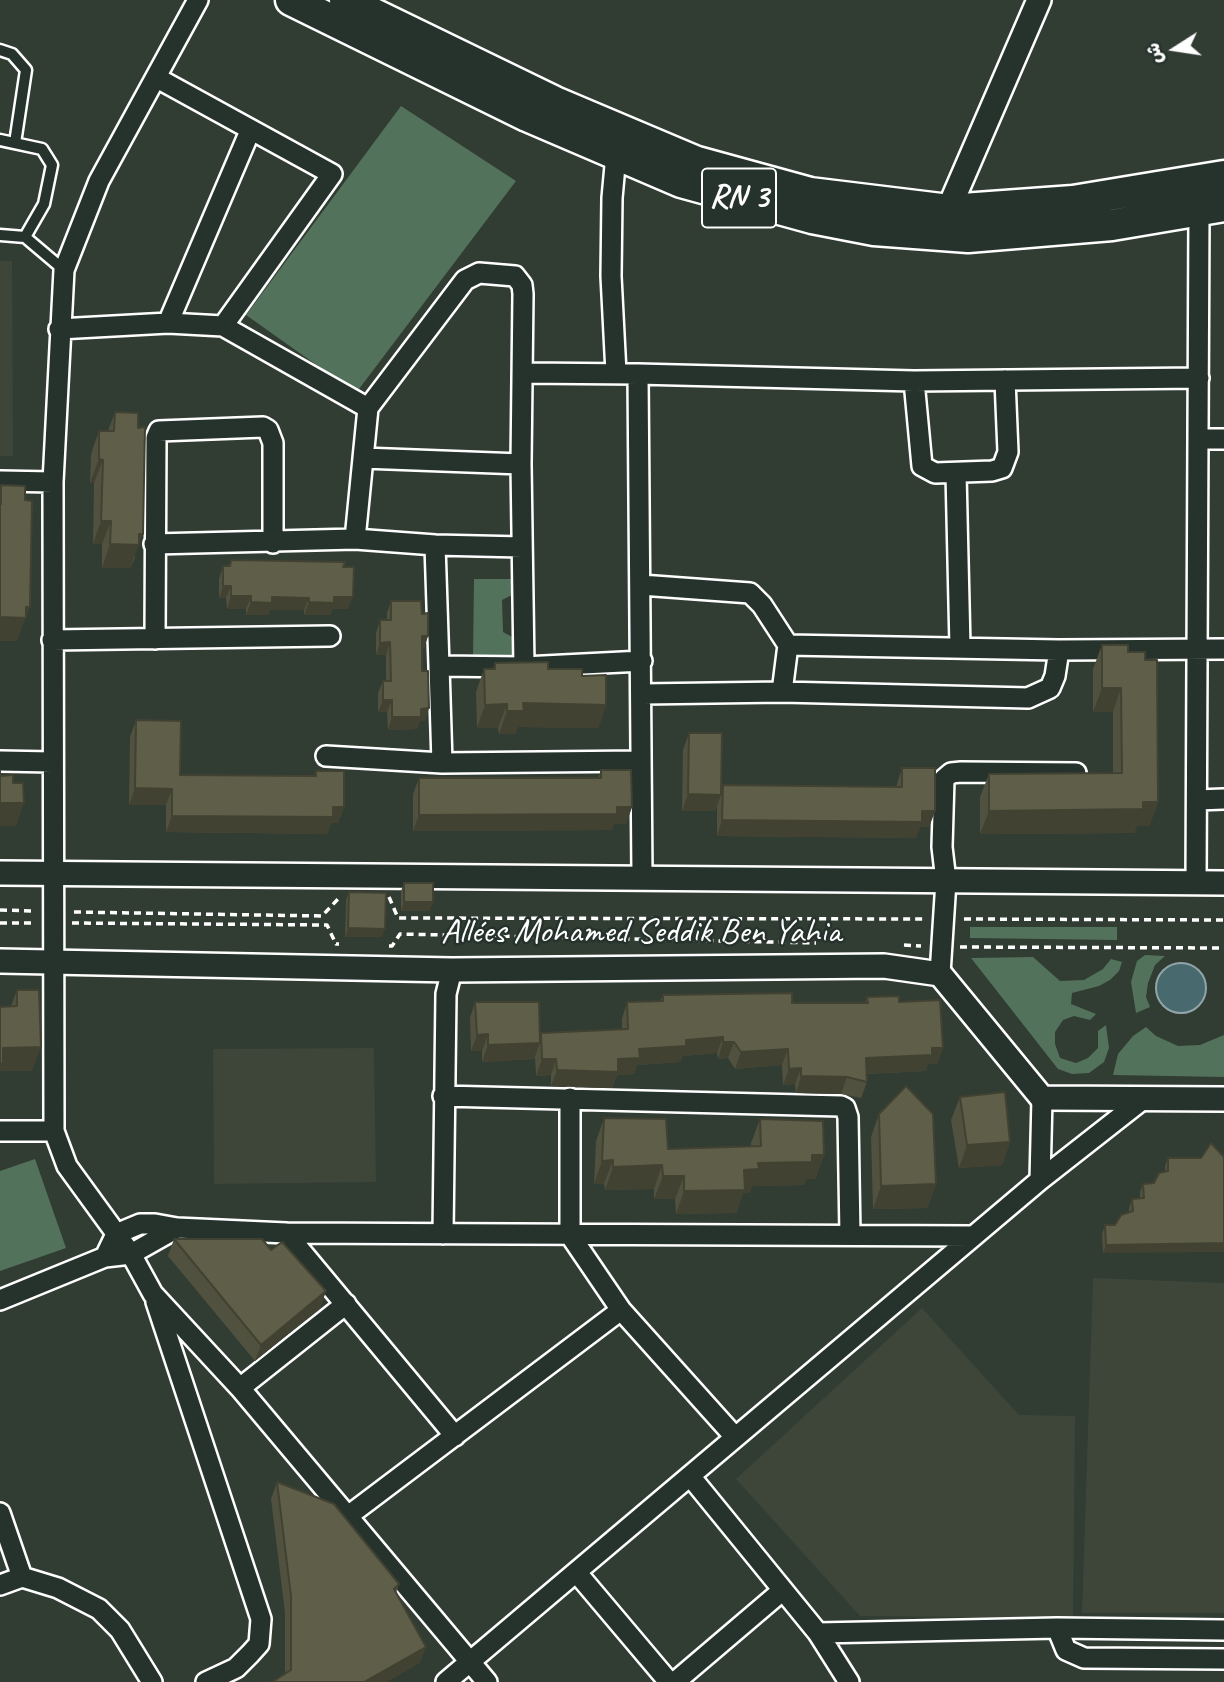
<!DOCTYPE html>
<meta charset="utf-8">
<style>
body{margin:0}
#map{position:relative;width:1224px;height:1682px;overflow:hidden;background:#313c33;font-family:Caveat,"Playpen Sans Arabic",sans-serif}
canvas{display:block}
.north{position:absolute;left:1140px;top:14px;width:70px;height:70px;-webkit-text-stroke:5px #26332d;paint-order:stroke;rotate:258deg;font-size:19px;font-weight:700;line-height:28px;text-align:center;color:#fff}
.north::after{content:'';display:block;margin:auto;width:24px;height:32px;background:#fff;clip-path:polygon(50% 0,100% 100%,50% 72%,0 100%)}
</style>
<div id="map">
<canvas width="1224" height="1682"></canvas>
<div class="north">ش</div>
</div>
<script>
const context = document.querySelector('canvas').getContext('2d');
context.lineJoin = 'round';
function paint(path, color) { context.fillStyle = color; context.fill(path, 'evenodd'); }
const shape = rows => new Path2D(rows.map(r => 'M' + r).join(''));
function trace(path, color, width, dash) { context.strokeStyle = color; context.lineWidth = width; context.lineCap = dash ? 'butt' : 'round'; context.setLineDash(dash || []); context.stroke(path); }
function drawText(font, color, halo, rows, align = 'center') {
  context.font = font + ' Caveat,sans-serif'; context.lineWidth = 5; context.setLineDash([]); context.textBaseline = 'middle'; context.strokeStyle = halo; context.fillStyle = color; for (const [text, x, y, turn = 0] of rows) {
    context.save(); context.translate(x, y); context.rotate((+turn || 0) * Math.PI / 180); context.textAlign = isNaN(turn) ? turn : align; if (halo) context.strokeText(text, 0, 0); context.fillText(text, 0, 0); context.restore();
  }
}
paint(shape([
 [0,261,12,261,13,456,0,456],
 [374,1048,376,1182,214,1184,213,1049],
 [1093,1278,1224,1283,1224,1613,1082,1613],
 [922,1308,1019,1415,1075,1416,1073,1618,860,1616,736,1479]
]), '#3e463a');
paint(shape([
 [401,106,516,181,356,393,246,315],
 [474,579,513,579,512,595,502,600,503,632,516,639,516,656,473,656],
 [970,927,1117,927,1117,940,970,938],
 [1145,955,1165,956,1155,965,1148,983,1146,997,1150,1007,1136,1013,1131,982,1137,961],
 [1033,957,1060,981,1084,980,1103,969,1111,959,1122,962,1119,971,1110,980,1099,986,1072,993,1071,1004,1096,1014,1090,1020,1074,1016,1063,1020,1055,1032,1055,1044,1060,1058,1076,1063,1088,1058,1098,1048,1098,1031,1106,1025,1109,1048,1104,1062,1089,1073,1072,1074,1058,1069,971,958],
 [1146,1027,1156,1036,1178,1046,1200,1045,1224,1035,1224,1077,1113,1075,1118,1054,1133,1036],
 [35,1159,66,1248,0,1271,0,1171]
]), '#53725b');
const water = shape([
 '1156 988a25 25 0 1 1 50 0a25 25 0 1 1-50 0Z'
]);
paint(water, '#48696e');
trace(water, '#91a5a8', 2);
const service = shape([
 [0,50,12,54,26,70,15,143],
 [0,140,42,149,52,165,44,204,25,237],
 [0,235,25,237,64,270]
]);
const minor = shape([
 [198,0,99,181,64,270,53,482,54,1131,67,1166,131,1254,153,1294,240,1388,487,1682],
 [157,78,332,174,223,326],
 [1196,199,1199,211,1196,883],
 [168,323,250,131],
 [59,329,168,323,223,326,368,408],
 [523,373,638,374,642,878],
 [616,373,611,276,612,198,617,144],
 [638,374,914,381,1199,378],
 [914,381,922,466,935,473,992,471,1002,468,1008,452,1005,380],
 [1198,439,1224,439],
 [363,458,521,464],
 [956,473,960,647],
 [0,481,53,482],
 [355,539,368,408,465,280,479,273,515,276,522,285,523,294,521,464,524,667,439,666,442,763],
 [154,544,355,539,435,545],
 [641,585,750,593,762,605,788,645],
 [155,639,156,438,159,431,263,427,268,430,273,443,273,543],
 [52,640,330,636],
 [439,666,435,545,522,547],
 [524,667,642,661],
 [782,692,788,645,1059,650],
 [643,694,782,692,1028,698,1050,688,1055,676,1059,650,1224,649],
 [326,756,442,763,640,761],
 [0,761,52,762],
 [1197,800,1224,799],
 [940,974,946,881,942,847,944,779,951,773,961,772,1076,773],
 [443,1096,841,1106,845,1108,848,1117,850,1235],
 [570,1098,570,1235,621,1310,735,1437],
 [0,1131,54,1131],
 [1040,1180,1042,1098],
 [286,1233,455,1436],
 [443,1234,446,994,452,970],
 [105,1257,116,1234,140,1224,155,1224,177,1228,286,1233,973,1236],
 [0,1300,105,1257,131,1254,177,1228],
 [156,1302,261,1619,259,1644,250,1654,236,1668,206,1682],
 [240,1388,346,1304],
 [690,1476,818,1633,849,1682],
 [0,1513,22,1577,58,1588,99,1609,120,1630,152,1682],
 [348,1516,621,1310],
 [577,1573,669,1682],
 [0,1585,22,1577],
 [1057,1628,1066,1650,1084,1658,1224,1659],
 [818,1633,1057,1628,1224,1630],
 [446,1682,1040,1180,1142,1100],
 [675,1682,783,1590]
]);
const tertiary = shape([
 [943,222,1039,0],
 [0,873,1224,883],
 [0,961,452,970,884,966,940,974,1042,1098,1224,1099]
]);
const primary = shape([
 [291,0,527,116,681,182,812,218,874,230,968,237,1112,225,1224,206],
 [345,0,555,102,697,162,810,193,949,210,1073,201,1224,176]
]);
trace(service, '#fff', 15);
trace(minor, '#fff', 24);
trace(tertiary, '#fff', 28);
trace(primary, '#fff', 35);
trace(shape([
 [389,897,398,918,924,919],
 [0,910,35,911],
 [74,912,322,916,339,898],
 [964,919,1224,920],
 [0,923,33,923],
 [72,923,327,925,336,944,339,944],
 [904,945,921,946],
 [389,946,392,946,400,934,816,943],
 [960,947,1224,948]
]), '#fff', 3.5, [7, 5]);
trace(service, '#26332d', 10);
trace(minor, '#26332d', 19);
trace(tertiary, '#26332d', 23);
trace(primary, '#26332d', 30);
paint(shape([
 [115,412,135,558,130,568,102,568,102,544,93,544,94,483,90,483,91,454,99,431,108,431],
 [231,560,343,567,348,609,332,609,330,615,304,615,304,610,270,610,268,615,246,615,246,609,227,609,226,598,219,598,219,579,223,566,228,566],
 [391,601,422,614,428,636,424,648,422,648,425,721,420,721,417,729,388,730,387,712,378,712,378,693,383,681,386,681,386,655,376,655,376,633,380,620,387,620,387,613],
 [1102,645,1128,652,1145,660,1158,802,1149,826,1137,826,1134,833,980,834,980,797,989,774,1113,773,1113,712,1093,712,1093,669],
 [495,663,548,669,582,676,606,705,598,728,518,727,515,734,499,734,498,728,477,728,476,692,484,669,493,669],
 [136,720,180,775,314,776,316,771,344,807,338,823,331,823,327,834,166,832,166,805,129,805,130,737],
 [689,733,721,790,723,785,896,787,902,768,935,811,929,827,920,827,916,838,717,836,717,806,715,811,682,811,683,750],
 [601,770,632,807,626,824,614,824,611,830,413,831,413,794,419,778,598,778],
 [404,883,430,911,401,911,401,891],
 [349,892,382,937,345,937,346,900],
 [17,990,32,1071,1,1071,11,1006],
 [663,995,792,1003,865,1003,867,997,899,1002,943,1048,937,1064,928,1064,926,1071,867,1074,867,1082,861,1098,841,1094,796,1093,795,1084,783,1085,782,1065,735,1069,728,1058,718,1059,717,1053,683,1056,680,1062,637,1065,634,1074,617,1075,612,1088,551,1086,551,1075,536,1076,535,1057,534,1059,482,1062,482,1051,471,1051,470,1018,475,1002,540,1035,622,1030,622,1019,627,1002,660,1001],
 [960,1097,1010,1142,1002,1165,959,1168,951,1120],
 [879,1114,936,1184,927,1208,873,1209,871,1137],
 [604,1118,668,1149,751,1146,751,1143,760,1119,824,1155,815,1179,806,1179,804,1185,752,1186,750,1193,743,1193,736,1213,676,1214,675,1199,654,1199,654,1189,605,1190,604,1184,594,1184,596,1141],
 [1223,1157,1103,1253,1102,1234,1105,1225,1115,1225,1129,1212,1129,1208,1132,1199,1140,1199,1140,1192,1143,1184,1154,1183,1165,1172,1165,1166,1168,1158],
 [174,1239,326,1291,320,1308,255,1361,168,1256],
 [277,1482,399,1584,396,1593,420,1663,285,1674,285,1613,271,1499]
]), '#51513f');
paint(shape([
 [99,459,103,460,94,483,90,483],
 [101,521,111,521,102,544,93,544],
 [139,534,143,534,130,568,102,568,110,544],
 [223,586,231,586,226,598,219,598],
 [231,596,251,596,246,609,227,609],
 [272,597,309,598,304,610,270,610,268,615,246,615,251,602],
 [334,597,353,597,348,609,332,609,330,615,304,615,309,602],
 [26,607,30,607,17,641,0,641,0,617],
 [422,636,428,636,424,648,417,648],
 [390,642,386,655,376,655,380,643],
 [1102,688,1121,688,1113,712,1093,712],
 [383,700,392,700,387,712,378,712],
 [523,703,606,705,598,728,518,727,515,734,499,734,507,711],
 [507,704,498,728,477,728,485,705],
 [429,708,425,721,420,721,417,729,388,730,392,717,421,709],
 [135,788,172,789,166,805,129,805],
 [688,794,721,795,715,811,682,811],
 [1143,802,1158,802,1149,826,1137,826,1134,833,980,834,989,811],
 [0,803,24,803,16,826,0,826],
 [333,807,344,807,338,823,331,823,327,834,166,832,172,816],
 [632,807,626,824,614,824,611,830,413,831,419,815],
 [922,811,935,811,929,827,920,827,916,838,717,836,722,820],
 [404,902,433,902,430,911,401,911],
 [348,928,385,929,382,937,345,937],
 [488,1034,482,1051,471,1051,477,1035],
 [723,1037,717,1053,683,1056,680,1062,637,1065,634,1074,617,1075,612,1088,551,1086,557,1070,618,1059,639,1049,686,1040],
 [723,1042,734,1042,728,1058,718,1059],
 [540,1043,534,1059,482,1062,488,1045],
 [41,1047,32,1071,1,1071,0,1073,0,1057,3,1048],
 [932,1048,943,1048,937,1064,928,1064,926,1071,860,1074,866,1058],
 [788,1049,782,1065,735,1069,741,1052],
 [542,1059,556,1059,551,1075,536,1076],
 [801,1068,795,1084,783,1085,789,1069],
 [801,1076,847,1077,841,1094,796,1093],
 [1010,1142,1002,1165,959,1168,967,1145],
 [812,1155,824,1155,815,1179,806,1179,804,1185,752,1186,750,1193,743,1193,736,1213,676,1214,684,1191,744,1170,758,1163],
 [613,1160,604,1184,594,1184,602,1161],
 [662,1165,654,1189,605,1190,613,1167],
 [663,1176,684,1176,675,1199,654,1199],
 [936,1184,927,1208,873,1209,881,1186],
 [1224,1243,1224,1252,1103,1253,1106,1245],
 [326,1291,320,1308,255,1361,261,1345],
 [426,1647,420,1663,387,1682,364,1682]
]), '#424233');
const building = shape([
 [115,412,138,413,138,428,145,427,143,534,139,534,139,545,110,544,111,521,101,521,103,460,99,459,99,431,114,431,115,412],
 [1,485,25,486,25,500,32,501,30,607,26,607,26,618,0,617,0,504,1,504,1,485],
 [231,560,345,562,343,567,354,567,353,597,334,597,334,603,309,602,309,598,272,597,272,603,251,602,251,596,231,596,231,586,223,586,223,566,230,566,231,560],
 [391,601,421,601,422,614,428,613,428,636,422,636,422,671,428,671,429,708,421,709,421,717,392,717,392,700,383,700,383,681,391,681,390,642,380,643,380,620,391,620,391,601],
 [1102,645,1128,645,1128,652,1145,652,1145,660,1157,660,1158,802,1143,802,1143,809,989,811,989,774,1122,773,1121,688,1102,688,1102,645],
 [548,662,548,669,582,669,582,676,606,675,606,705,523,703,524,711,507,711,507,704,485,705,484,669,495,669,495,663,548,662],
 [136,720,181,721,180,775,316,776,316,771,344,771,344,807,333,807,333,817,172,816,172,789,135,788,136,720],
 [689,733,722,733,721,795,688,794,689,733],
 [902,768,935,768,935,811,922,811,922,822,722,820,723,785,902,787,902,768],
 [0,770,0,776,13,775,13,783,23,783,24,803,0,803,0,770],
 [601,770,631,770,632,807,617,807,617,814,419,815,419,778,601,778,601,770],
 [404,883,433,883,433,902,404,902,404,883],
 [349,892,386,893,385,929,348,928,349,892],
 [17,990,39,990,41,1047,3,1048,3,1063,0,1064,0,1007,17,1006,17,990],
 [792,993,792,1003,868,1003,867,997,899,996,899,1002,940,1000,943,1048,932,1048,932,1055,866,1058,867,1082,847,1077,801,1076,801,1068,789,1069,788,1049,741,1052,734,1042,723,1042,723,1037,686,1040,686,1046,639,1049,640,1058,618,1059,618,1072,557,1070,556,1059,542,1059,541,1033,628,1029,627,1002,663,1001,663,995,792,993],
 [475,1002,539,1002,540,1043,488,1045,488,1034,477,1035,475,1002],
 [906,1086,933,1114,936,1184,881,1186,879,1114,906,1086],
 [1005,1092,1010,1142,967,1145,960,1097,1005,1092],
 [604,1118,666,1119,668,1149,761,1146,760,1119,823,1121,824,1155,812,1155,812,1162,758,1163,759,1169,744,1170,745,1190,684,1191,684,1176,663,1176,662,1165,613,1167,613,1160,602,1161,604,1118],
 [1211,1143,1224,1157,1224,1243,1106,1245,1105,1225,1115,1225,1121,1215,1133,1211,1132,1199,1144,1198,1143,1184,1154,1183,1159,1173,1168,1171,1168,1158,1201,1158,1211,1143],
 [174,1239,262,1239,271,1250,282,1242,326,1291,261,1345,174,1239],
 [277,1482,334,1504,399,1584,394,1589,426,1647,364,1682,272,1682,291,1670,291,1596,277,1482]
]);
paint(building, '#5e5e49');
trace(building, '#424233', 2);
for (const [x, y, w] of [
 [739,198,74]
]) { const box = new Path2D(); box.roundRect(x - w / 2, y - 29.5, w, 59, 5); context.fillStyle = '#26332d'; context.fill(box); trace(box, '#fff', 2); }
drawText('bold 33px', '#fff', null, [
 ["RN 3",739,198]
]);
drawText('35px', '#fff', '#26332d', [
 ["Allées Mohamed Seddik Ben Yahia",641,933]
]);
</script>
